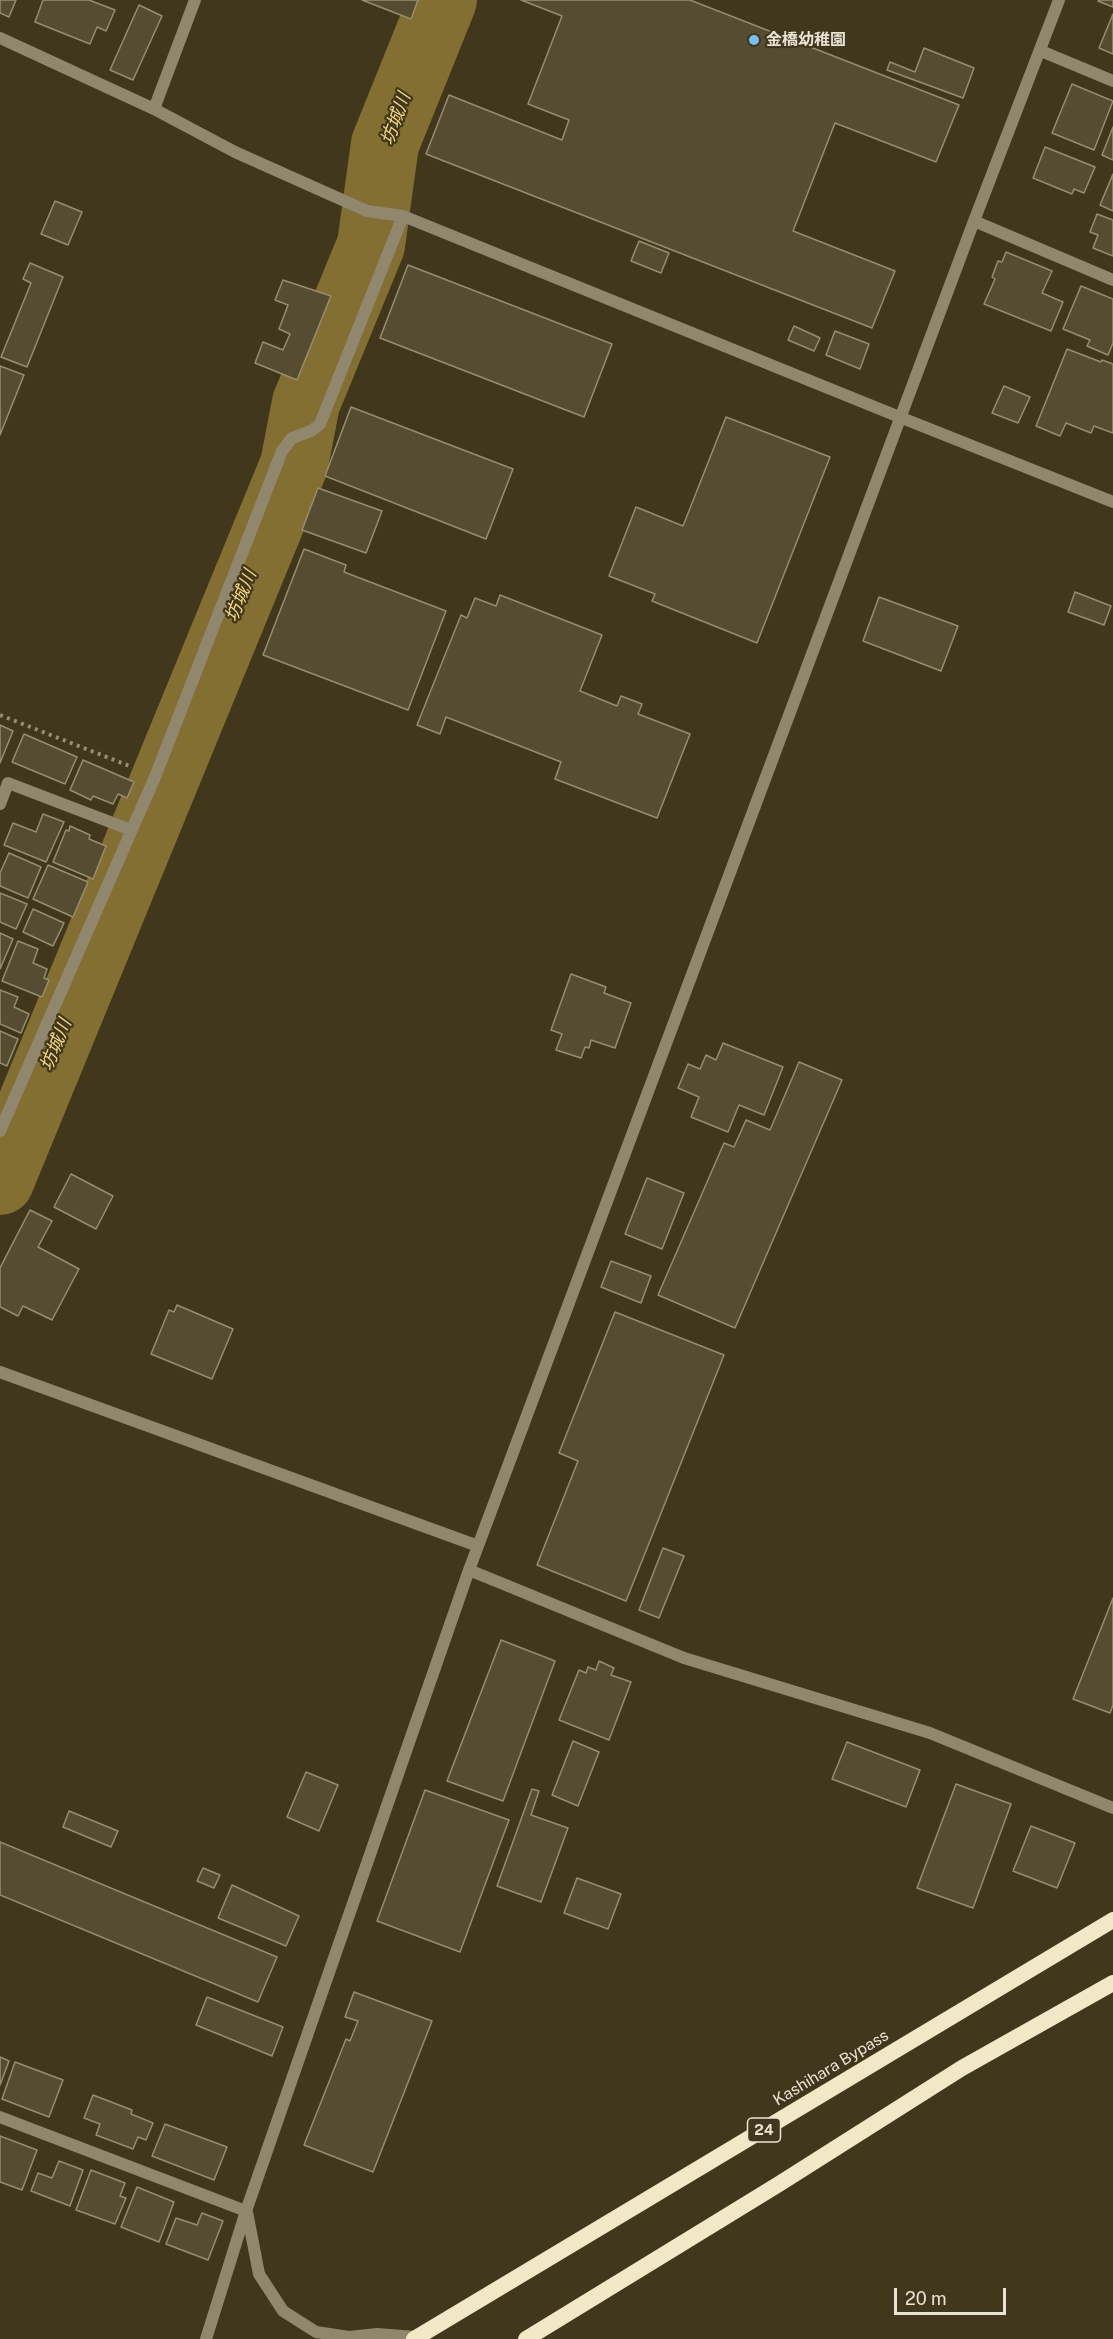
<!DOCTYPE html>
<meta charset="utf-8">
<style>
body{margin:0}
#map{position:relative;width:1113px;height:2339px;overflow:hidden;background:#40371c;font-family:"Public Sans",sans-serif}
canvas{display:block}
.scale{position:absolute;left:894px;top:2288px;width:112px;height:27px;box-sizing:border-box;border:3px solid #e8e3d3;border-top:0;padding-left:8px;font-size:18px;line-height:21px;white-space:nowrap;color:#e8e3d3;-webkit-text-stroke:4px #40371c;paint-order:stroke}
</style>
<div id="map">
<canvas width="1113" height="2339"></canvas>
<div class="scale">20 m</div>
</div>
<script>
const context = document.querySelector('canvas').getContext('2d');
context.lineJoin = 'round';
const shape = rows => new Path2D(rows.map(r => 'M' + r).join(''));
function trace(path, color, width, dash) { context.strokeStyle = color; context.lineWidth = width; context.lineCap = dash ? 'butt' : 'round'; context.setLineDash(dash || []); context.stroke(path); }
function paint(path, color) { context.fillStyle = color; context.fill(path, 'evenodd'); }
function drawText(font, color, halo, rows, align = 'center') {
  context.font = font + ' "Public Sans","Noto Sans JP",sans-serif'; context.lineWidth = 4.5; context.setLineDash([]); context.textBaseline = 'middle'; context.strokeStyle = halo; context.fillStyle = color; for (const [text, x, y, turn = 0] of rows) {
    context.save(); context.translate(x, y); context.rotate((+turn || 0) * Math.PI / 180); context.textAlign = isNaN(turn) ? turn : align; if (halo) context.strokeText(text, 0, 0); context.fillText(text, 0, 0); context.restore();
  }
}
trace(shape([
 [0,1181,294,465,306,403,371,245,385,144,443,0]
]), '#836f32', 68);
const building = shape([
 [0,0,16,0,9,17,0,13,0,0],
 [43,0,89,0,115,10,106,31,97,27,90,44,35,22,43,0],
 [362,0,418,0,411,19,362,0],
 [521,0,690,0,959,105,936,162,835,123,793,231,895,271,872,328,426,154,449,95,562,140,569,120,528,104,562,16,521,0],
 [1099,0,1113,0,1113,7,1098,1,1099,0],
 [139,5,162,16,133,80,110,70,139,5],
 [1113,14,1113,54,1099,48,1113,14],
 [924,48,974,68,963,98,887,70,890,62,915,72,924,48],
 [1072,84,1113,101,1094,150,1052,133,1072,84],
 [1113,127,1113,160,1102,155,1113,127],
 [1045,147,1095,167,1084,193,1074,189,1072,194,1033,178,1045,147],
 [1113,174,1113,211,1100,205,1113,174],
 [55,201,82,212,68,245,41,234,55,201],
 [1097,214,1113,220,1113,256,1093,248,1098,235,1090,232,1097,214],
 [639,241,669,253,661,273,631,261,639,241],
 [1006,252,1052,271,1042,293,1063,302,1051,331,984,304,995,279,992,277,998,261,1002,262,1006,252],
 [30,263,63,277,27,367,1,357,31,283,23,279,30,263],
 [408,265,612,344,584,417,380,338,408,265],
 [283,280,331,296,297,380,255,363,263,342,283,350,290,334,279,329,288,305,275,300,283,280],
 [1081,286,1113,299,1113,343,1108,355,1087,346,1090,340,1063,329,1081,286],
 [794,326,820,338,814,351,788,340,794,326],
 [835,331,869,344,860,369,826,355,835,331],
 [1067,349,1101,362,1102,360,1113,364,1113,433,1094,426,1091,433,1066,423,1060,436,1036,426,1067,349],
 [0,366,24,375,0,435,0,366],
 [1004,386,1030,397,1018,423,992,413,1004,386],
 [351,407,513,469,486,539,325,476,351,407],
 [726,417,830,457,757,643,652,601,655,594,609,576,636,507,683,526,726,417],
 [318,488,382,511,366,553,302,530,318,488],
 [304,549,346,565,344,572,446,611,408,710,263,655,304,549],
 [1075,592,1111,606,1104,625,1068,612,1075,592],
 [500,595,602,635,580,691,617,706,621,696,642,704,638,714,690,734,657,818,555,779,561,762,446,717,440,734,417,725,461,615,467,618,475,598,496,606,500,595],
 [879,597,958,626,941,671,863,641,879,597],
 [0,725,13,731,0,763,0,725],
 [24,734,77,757,65,784,12,762,24,734],
 [83,760,134,782,127,798,118,794,113,804,93,796,91,800,70,790,83,760],
 [43,814,64,822,46,862,4,845,13,823,36,832,43,814],
 [70,826,90,835,89,839,106,846,93,879,53,862,66,830,69,831,70,826],
 [9,853,41,867,28,898,0,886,0,873,9,853],
 [48,865,88,882,73,917,33,899,48,865],
 [0,893,27,904,16,929,0,922,0,893],
 [33,909,64,923,53,946,23,932,33,909],
 [0,933,13,939,0,969,0,933],
 [18,941,38,949,33,963,47,969,44,978,49,980,42,997,2,981,18,941],
 [571,974,606,987,604,993,631,1003,615,1048,591,1040,589,1048,585,1047,581,1058,556,1050,562,1034,551,1030,571,974],
 [0,990,18,997,14,1007,29,1014,21,1033,0,1024,0,990],
 [0,1031,18,1039,7,1066,0,1063,0,1031],
 [723,1043,783,1067,764,1115,739,1105,728,1132,691,1117,699,1097,678,1088,688,1064,700,1069,706,1055,716,1060,723,1043],
 [799,1062,842,1080,735,1328,658,1295,724,1143,734,1147,746,1120,770,1130,799,1062],
 [71,1174,113,1196,96,1229,54,1207,71,1174],
 [647,1178,684,1193,662,1249,625,1234,647,1178],
 [30,1210,52,1221,38,1247,79,1269,52,1320,23,1306,18,1316,0,1307,0,1268,30,1210],
 [611,1261,651,1276,641,1303,601,1287,611,1261],
 [177,1305,233,1329,212,1379,151,1354,169,1310,174,1312,177,1305],
 [615,1312,724,1355,626,1601,537,1565,578,1461,559,1453,615,1312],
 [663,1548,684,1556,659,1618,639,1610,663,1548],
 [1113,1598,1113,1705,1110,1713,1073,1699,1113,1598],
 [501,1640,555,1661,503,1801,447,1781,501,1640],
 [599,1661,614,1668,611,1675,631,1682,609,1740,559,1720,579,1670,586,1673,588,1667,596,1670,599,1661],
 [573,1741,599,1752,578,1806,552,1795,573,1741],
 [847,1742,920,1770,906,1807,832,1779,847,1742],
 [306,1772,338,1785,319,1831,287,1817,306,1772],
 [956,1784,1011,1804,973,1908,917,1888,956,1784],
 [532,1789,539,1791,531,1815,568,1828,541,1902,497,1886,532,1789],
 [425,1790,509,1820,460,1952,377,1921,425,1790],
 [69,1811,118,1831,111,1847,63,1827,69,1811],
 [1031,1826,1075,1843,1057,1888,1013,1871,1031,1826],
 [0,1842,277,1957,258,2002,0,1895,0,1842],
 [203,1868,220,1875,214,1888,197,1881,203,1868],
 [577,1878,621,1894,608,1929,564,1913,577,1878],
 [232,1885,299,1916,286,1946,218,1918,232,1885],
 [354,1992,432,2021,373,2172,304,2145,346,2039,350,2041,358,2021,345,2017,354,1992],
 [207,1997,283,2027,272,2056,196,2025,207,1997],
 [0,2057,9,2061,0,2085,0,2057],
 [15,2062,63,2080,49,2117,2,2099,15,2062],
 [93,2095,132,2110,131,2114,153,2123,146,2140,138,2137,133,2149,96,2135,100,2124,84,2118,93,2095],
 [165,2124,227,2147,214,2180,152,2156,165,2124],
 [0,2136,37,2150,22,2190,0,2182,0,2136],
 [59,2161,83,2170,70,2206,31,2191,38,2173,52,2178,59,2161],
 [91,2170,125,2183,120,2196,126,2198,115,2224,76,2210,91,2170],
 [137,2187,174,2202,159,2242,121,2227,137,2187],
 [202,2213,223,2221,208,2260,166,2244,176,2218,197,2225,202,2213]
]);
paint(building, '#564c31');
trace(building, '#978d70', 1.5);
trace(shape([
 [0,715,132,767]
]), '#948d77', 4, [3, 4.5]);
trace(shape([
 [0,2117,246,2211]
]), '#90876e', 12);
trace(shape([
 [0,38,154,109,235,152,367,211,403,216,902,418,1113,502],
 [1041,51,1113,81],
 [154,109,195,0],
 [974,221,1113,280],
 [0,804,8,783,131,830],
 [0,1131,155,777,282,451,292,438,311,431,320,424,403,216],
 [0,1372,478,1546],
 [469,1570,684,1658,930,1733,1113,1808],
 [247,2212,259,2274,283,2311,316,2332,349,2337,377,2334,416,2337],
 [206,2339,246,2211,469,1570,974,221,1059,0]
]), '#90876e', 12);
trace(shape([
 [414,2339,1113,1920],
 [526,2339,779,2184,962,2068,1113,1983]
]), '#f2e7c6', 16);
for (const [x, y, r, color] of [
 [754,40,6,"#75c0f6"]
]) { const dot = new Path2D(); dot.arc(x, y, r, 0, 2 * Math.PI); context.fillStyle = color; context.fill(dot); trace(dot, '#40371c', 2); }
for (const [x, y, w] of [
 [764,2130,33]
]) { const box = new Path2D(); box.roundRect(x - w / 2, y - 12, w, 24, 4.5); context.fillStyle = '#40371c'; context.fill(box); trace(box, '#e8e3d3', 1.5); }
drawText('bold 15px', '#e8e3d3', null, [
 ["24",764,2130]
]);
drawText('bold 16px', '#e8e3d3', '#40371c', [
 ["金橋幼稚園",766,40]
], 'left');
drawText('16px', '#e8e3d3', '#40371c', [
 ["Kashihara Bypass",831,2068,-31]
]);
drawText('italic 18px', '#f6d87f', '#40371c', [
 ["坊城川",396,119,-70],
 ["坊城川",241,596,-68],
 ["坊城川",56,1045,-68]
]);
</script>
